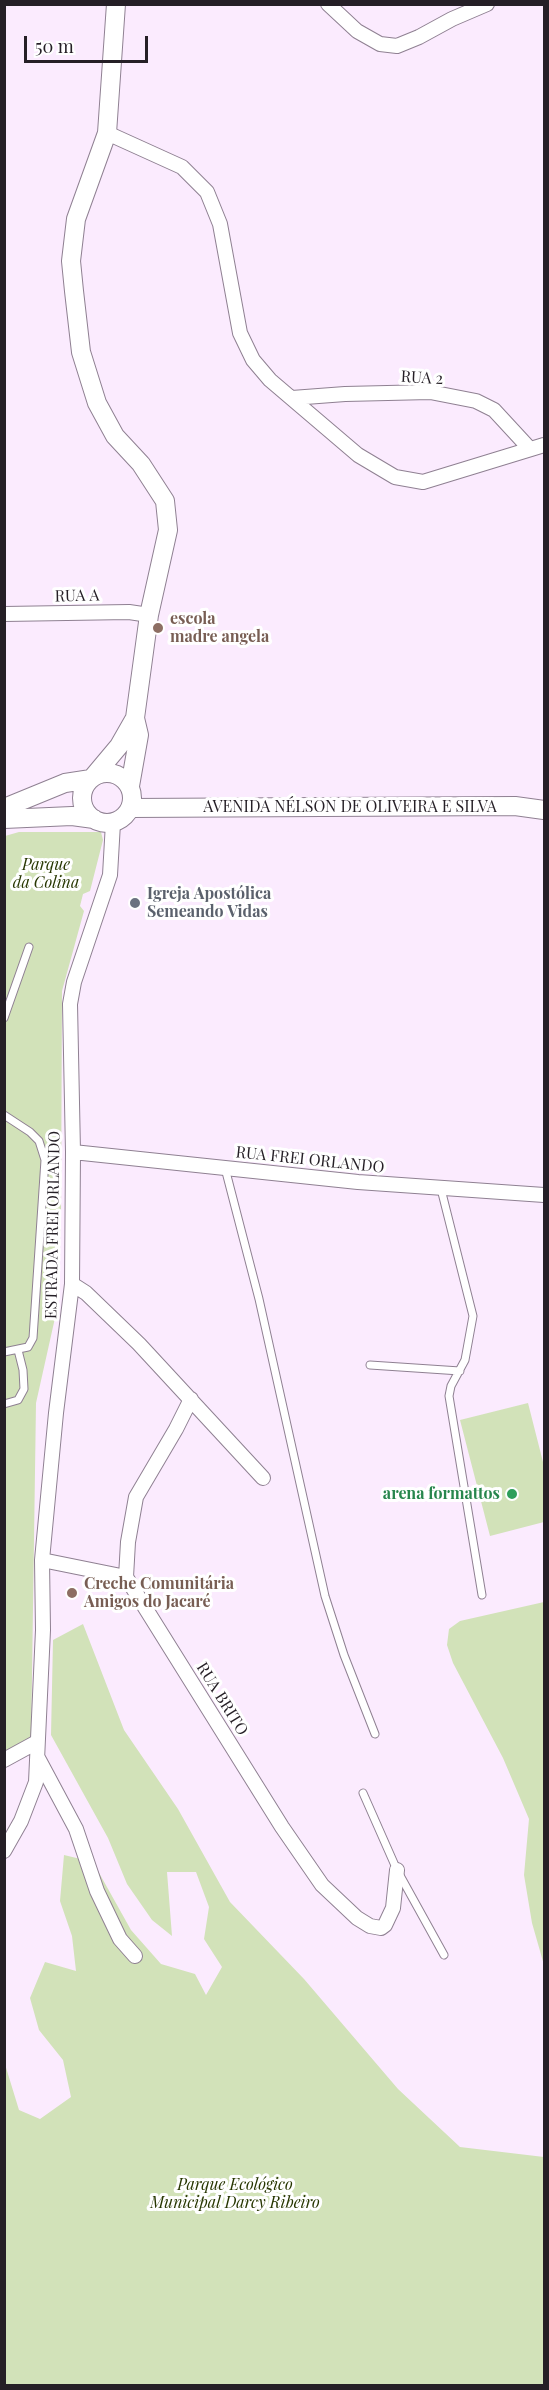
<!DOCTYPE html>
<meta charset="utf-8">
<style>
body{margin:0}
#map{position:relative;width:549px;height:2390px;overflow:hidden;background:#fbebfe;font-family:"Playfair Display",serif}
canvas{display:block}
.frame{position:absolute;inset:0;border:6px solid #251f26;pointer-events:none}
.scale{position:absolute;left:24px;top:36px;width:124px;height:27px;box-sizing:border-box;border:3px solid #251f26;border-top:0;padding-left:8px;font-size:18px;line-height:21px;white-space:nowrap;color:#251f26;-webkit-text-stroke:4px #fff;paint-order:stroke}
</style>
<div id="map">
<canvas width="549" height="2390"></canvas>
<div class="frame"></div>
<div class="scale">50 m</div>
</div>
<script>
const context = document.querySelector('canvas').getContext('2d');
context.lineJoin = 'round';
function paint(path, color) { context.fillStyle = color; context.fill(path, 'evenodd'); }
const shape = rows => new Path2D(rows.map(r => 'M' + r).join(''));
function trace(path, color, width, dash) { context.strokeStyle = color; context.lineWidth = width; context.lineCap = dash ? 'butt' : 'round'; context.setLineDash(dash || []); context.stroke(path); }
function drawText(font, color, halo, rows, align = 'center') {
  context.font = font + ' "Playfair Display",serif'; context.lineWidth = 6; context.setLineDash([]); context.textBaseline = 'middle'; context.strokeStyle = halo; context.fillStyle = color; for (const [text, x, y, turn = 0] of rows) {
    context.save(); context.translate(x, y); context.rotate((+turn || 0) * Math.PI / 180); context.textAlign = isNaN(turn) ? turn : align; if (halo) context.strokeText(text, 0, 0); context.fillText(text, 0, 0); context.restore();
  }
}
paint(shape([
 [19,832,101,832,103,840,90,891,83,894,80,906,84,911,62,991,61,1213,57,1309,36,1403,31,1745,5,1761,5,836],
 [528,1403,544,1466,544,1522,490,1536,460,1420],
 [544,1602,544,1965,532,1923,524,1875,529,1819,503,1758,453,1663,447,1645,449,1629,460,1621],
 [83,1624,124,1730,178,1809,230,1902,304,1979,398,2089,460,2147,544,2157,544,2385,5,2385,4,2061,19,2110,40,2119,71,2097,63,2060,39,2030,30,1998,45,1962,76,1971,72,1936,60,1901,64,1855,93,1862,131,1930,161,1964,195,1974,206,1995,222,1967,204,1939,209,1907,196,1872,167,1872,172,1936,152,1920,127,1884,108,1838,51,1735,53,1640]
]), '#d2e2b9');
const service = shape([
 [4,1018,29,947],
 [4,1115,30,1132,39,1141,45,1160,33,1338,28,1347,4,1352],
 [225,1168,259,1299,325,1596,344,1655,375,1734],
 [441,1189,473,1316,465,1360,451,1386,449,1396,482,1595],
 [370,1365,460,1371],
 [4,1404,18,1400,24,1389,23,1370,18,1350],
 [363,1793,397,1870,444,1955]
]);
const minor = shape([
 [328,4,357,31,380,44,397,46,419,37,452,19,487,4],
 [107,133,182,167,207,192,220,224,240,333,253,360,270,380,358,455,395,477,423,482,544,445],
 [292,398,345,394,430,392,476,401,494,410,530,449],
 [4,614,129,612,149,615],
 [73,1152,358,1182,544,1195],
 [72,1284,86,1293,139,1344,263,1478],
 [191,1399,176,1429,136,1497,128,1542,126,1577,282,1827,322,1885,357,1918,370,1926,381,1928,385,1925,393,1908,397,1870],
 [42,1560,126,1577],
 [38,1758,76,1829,97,1891,120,1939,135,1956],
 [4,1760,37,1742],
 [4,1851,21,1821,36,1782,43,1630,42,1560,56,1413,72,1284,73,1152,70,1004,74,982,110,875,113,823]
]);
const tertiary = shape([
 '82 798a25 25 0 1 1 50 0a25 25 0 1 1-50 0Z',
 [93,777,119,746,135,718,149,615,168,530,165,501,141,464,115,436,97,403,81,352,74,291,71,261,76,219,107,133,116,4],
 [130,786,139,735,135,718],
 [4,808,65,783,91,779],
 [130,808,515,806,544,810],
 [4,819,72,816,94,819]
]);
trace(service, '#8f8092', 9);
trace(minor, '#8f8092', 16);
trace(tertiary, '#8f8092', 20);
trace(service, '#fff', 7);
trace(minor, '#fff', 14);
trace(tertiary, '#fff', 18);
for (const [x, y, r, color] of [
 [158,628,6,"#8d6e63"],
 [135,903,6,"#6b7280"],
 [512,1494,6,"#2e9e5b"],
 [72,1593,6,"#8d6e63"]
]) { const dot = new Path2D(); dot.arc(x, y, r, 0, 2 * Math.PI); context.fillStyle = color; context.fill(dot); trace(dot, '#fff', 2); }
drawText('16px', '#251f26', '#fff', [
 ["RUA 2",422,378,3],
 ["RUA A",77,596,-1],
 ["AVENIDA NÉLSON DE OLIVEIRA E SILVA",350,807],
 ["RUA FREI ORLANDO",310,1160,6],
 ["ESTRADA FREI ORLANDO",53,1225,-89],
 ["RUA BRITO",222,1699,58]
]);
drawText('bold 16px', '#785e54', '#fff', [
 ["escola",170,619],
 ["madre angela",170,637],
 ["Creche Comunitária",84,1584],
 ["Amigos do Jacaré",84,1602]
], 'left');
drawText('italic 16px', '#273601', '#fff', [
 ["Parque",46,865],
 ["da Colina",46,883],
 ["Parque Ecológico",235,2185],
 ["Municipal Darcy Ribeiro",235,2203]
]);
drawText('bold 16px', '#5b616d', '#fff', [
 ["Igreja Apostólica",147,894],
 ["Semeando Vidas",147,912]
], 'left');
drawText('bold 16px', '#27864d', '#fff', [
 ["arena formattos",500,1494]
], 'right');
</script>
